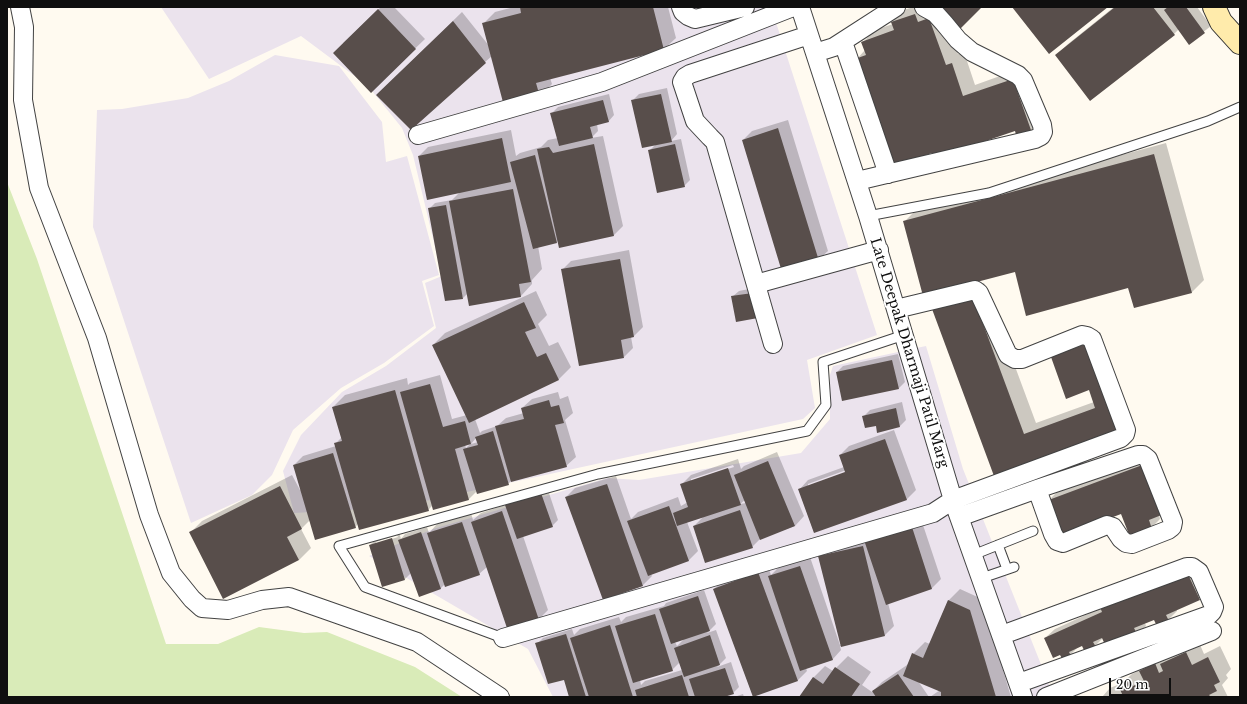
<!DOCTYPE html>
<style>
body{margin:0}
#map{position:relative;width:1247px;height:704px;overflow:hidden;background:#fffaf0;font-family:"Libre Baskerville",serif}
canvas{display:block}
.frame{position:absolute;inset:0;border:8px solid #0f0f0f;pointer-events:none}
.scale{position:absolute;left:1109px;top:678px;width:62px;height:18px;box-sizing:border-box;border:2px solid #0f0f0f;border-top:0;padding-left:5px;font-size:12px;line-height:14px;white-space:nowrap;color:#0f0f0f;-webkit-text-stroke:3px #fff;paint-order:stroke}
</style>
<div id="map">
<canvas width="1247" height="704"></canvas>
<div class="frame"></div>
<div class="scale">20 m</div>
</div>
<script>
const context = document.querySelector('canvas').getContext('2d');
context.lineJoin = 'round';
function paint(path, color) { context.fillStyle = color; context.fill(path, 'evenodd'); }
const shape = rows => new Path2D(rows.map(r => 'M' + r).join(''));
function trace(path, color, width, dash) { context.strokeStyle = color; context.lineWidth = width; context.lineCap = dash ? 'butt' : 'round'; context.setLineDash(dash || []); context.stroke(path); }
function drawText(font, color, halo, rows, align = 'center') {
  context.font = font + ' "Libre Baskerville",serif'; context.lineWidth = 4; context.setLineDash([]); context.textBaseline = 'middle'; context.strokeStyle = halo; context.fillStyle = color; for (const [text, x, y, turn = 0] of rows) {
    context.save(); context.translate(x, y); context.rotate((+turn || 0) * Math.PI / 180); context.textAlign = isNaN(turn) ? turn : align; if (halo) context.strokeText(text, 0, 0); context.fillText(text, 0, 0); context.restore();
  }
}
paint(shape([
 [161,7,771,7,877,335,807,360,815,408,803,419,398,507,294,513,283,471,301,435,342,392,386,366,436,328,425,283,442,276,413,155,402,128,368,86,301,36,209,79],
 [275,55,339,66,382,122,386,162,407,156,439,275,422,281,434,326,384,363,341,388,293,430,272,475,252,495,191,523,93,227,97,110,122,109,188,98,229,81],
 [926,346,963,469,1054,697,553,697,528,649,369,556,433,529,607,478,639,480,801,453,830,419,830,375,833,366]
]), '#ebe3ed');
paint(shape([
 [7,182,37,259,166,644,218,644,259,627,304,633,327,632,415,667,462,697,7,697]
]), '#d9ebb8');
paint(shape([
 [381,7,394,7,425,39,371,91,343,43],
 [514,7,668,7,676,38,664,49,550,78,552,84,540,96,492,56,485,62,377,95,462,12,490,47,483,24,495,12],
 [913,7,980,7,943,11,958,54,964,52,975,85,1025,67,1044,120,1032,132,1015,129,932,152,856,60,865,50,863,42,875,30,893,24,892,22,904,10],
 [1114,7,1197,7,1211,26,1189,43,1179,29,1174,34,1056,55,1068,44],
 [667,88,677,134,671,141,681,139,690,180,684,186,649,151,656,144,633,100,639,94],
 [609,94,614,115,608,122,597,124,598,131,591,138,603,136,623,226,614,235,560,247,559,240,557,242,538,246,542,269,532,280,532,284,521,296,468,293,463,298,429,209,435,203,452,200,460,192,419,156,428,147,511,130,516,156,520,153,541,147,548,140,558,138,552,113,558,107],
 [788,120,828,251,818,260,743,140,752,131],
 [1166,143,1204,280,1192,292,1134,307,1129,287,1015,271,904,222,916,210],
 [629,250,643,327,634,336,631,337,633,348,624,357,562,270,571,261],
 [984,283,1036,423,1094,402,1090,389,1052,357,1064,345,1100,332,1131,418,1119,429,995,475,945,297],
 [759,287,757,317,732,297,739,291],
 [536,291,547,315,538,324,549,346,558,342,571,367,559,379,475,419,480,433,482,431,497,426,506,418,524,413,522,408,532,399,558,392,560,399,568,396,573,413,565,420,576,457,566,466,511,481,508,484,477,491,469,499,434,509,433,505,428,510,358,524,355,527,310,520,301,529,311,548,299,560,190,533,202,521,292,475,300,490,301,490,294,465,303,456,336,446,336,443,342,437,333,407,345,395,407,378,408,385,410,383,440,375,452,419,467,415,433,345,445,333],
 [476,438,478,442,471,444],
 [471,443,466,448,465,445],
 [898,354,905,382,899,388,837,372,843,366],
 [902,402,906,420,900,426,876,425,864,416,870,410],
 [894,430,916,490,907,499,814,532,799,490,808,480,844,467,840,455,849,446],
 [849,469,850,471,808,486,808,484],
 [777,452,804,516,795,526,761,538,752,547,694,526,703,517,687,522,698,551,689,560,651,574,652,576,643,585,566,497,575,488,616,476,631,519,638,512,678,497,681,506,688,502,682,484,691,475,738,459,741,469,744,466],
 [733,465,734,467,691,481,691,479],
 [745,500,746,503,740,504],
 [1155,456,1159,515,1160,519,1151,528,1122,513,1048,501,1057,492],
 [547,487,558,520,552,526,523,536,548,610,539,619,487,567,479,574,445,584,441,588,419,596,411,573,405,579,382,585,370,545,376,539,399,532,401,539,405,534,427,527,429,533,437,524,471,513,473,520,481,513,508,504],
 [397,535,398,537,376,544,376,542],
 [920,516,941,579,932,588,888,603,894,626,885,635,840,646,841,650,832,660,806,668,807,671,798,680,753,696,714,589,723,580,767,564,771,575,778,568,810,557,840,645,841,645,819,557,829,548],
 [1195,561,1208,590,1199,599,1177,609,1177,611,1168,620,1154,618,1145,623,1146,626,1137,635,1103,638,1095,646,1085,650,1083,645,1079,646,1070,655,1045,638,1055,629,1101,608],
 [960,589,982,599,1011,697,930,697,940,690,918,681,929,697,800,697,813,678,825,666,833,671,848,656,871,672,862,685,872,692,882,682,907,665,913,654,925,642,930,644,948,601],
 [704,590,716,624,707,633,716,630,726,658,717,667,731,662,739,687,733,693,721,697,590,697,590,696,589,697,570,697,565,678,537,644,543,638,572,629,574,635,580,629,619,617,621,622,626,617,664,606,666,603],
 [684,639,677,646,675,642],
 [680,662,682,670,645,681,641,685,640,680,672,670],
 [1198,640,1204,654,1220,646,1231,669,1226,675,1228,678,1222,685,1228,697,1102,697,1110,688,1120,684,1120,685,1132,674],
 [743,694,744,697,734,697]
]), '#0003');
paint(shape([
 [520,7,653,7,664,50,536,83,540,97,504,106,482,23,521,13],
 [937,7,982,7,960,29],
 [1012,7,1108,7,1049,54],
 [1115,7,1153,7,1175,35,1090,101,1055,55],
 [1168,7,1186,7,1205,33,1189,45,1164,10],
 [378,9,416,49,371,93,333,53],
 [915,14,918,22,929,18,946,65,952,63,963,96,1013,79,1032,133,1017,138,1015,131,933,159,932,153,892,167,855,59,866,55,861,42,894,30,891,22],
 [453,21,486,63,411,130,376,95],
 [661,94,672,142,642,148,631,100],
 [603,100,609,122,590,127,593,138,559,146,550,113],
 [778,128,819,261,782,272,742,140],
 [502,138,511,182,427,200,418,156],
 [594,144,614,236,559,248,537,149,549,147,553,153],
 [675,144,685,187,657,193,648,150],
 [1154,154,1192,293,1134,308,1128,288,1026,316,1015,272,923,296,903,221],
 [535,155,557,243,533,249,510,162],
 [513,189,531,282,519,284,521,297,469,306,449,201],
 [446,205,463,299,445,301,428,208],
 [620,259,634,337,621,340,624,358,579,366,561,269],
 [753,293,758,318,736,322,731,296],
 [972,294,1024,434,1095,408,1089,390,1066,399,1051,357,1088,343,1120,430,994,476,932,309],
 [524,302,536,328,525,332,537,357,546,353,559,380,469,423,432,345],
 [892,360,899,389,842,401,836,372],
 [430,384,443,427,465,421,471,444,455,449,469,500,433,510,400,392],
 [395,390,429,511,359,530,334,443,342,441,332,407],
 [549,400,551,407,559,405,564,423,555,425,567,467,511,482,495,426,524,419,521,408],
 [896,408,900,427,877,433,876,426,865,428,862,416],
 [493,431,509,485,477,494,463,449,478,445,475,437],
 [885,439,907,500,814,533,798,489,845,472,839,455],
 [333,453,356,528,315,540,293,465],
 [768,461,795,526,760,540,734,475],
 [1145,464,1164,514,1149,520,1152,529,1130,537,1121,514,1060,537,1046,501],
 [728,468,741,505,677,526,673,513,688,507,680,484],
 [607,484,643,586,603,600,565,497],
 [280,486,302,529,287,537,299,560,223,599,189,532],
 [541,493,553,527,517,539,505,505],
 [669,506,689,561,648,576,627,521],
 [740,510,753,548,705,563,693,526],
 [502,511,539,620,508,631,471,522],
 [462,522,480,575,445,587,427,533],
 [911,524,932,589,886,605,864,540],
 [421,532,441,589,419,597,398,540],
 [392,538,405,580,382,587,369,545],
 [863,546,885,636,841,647,818,556],
 [800,566,833,660,800,671,768,576],
 [1186,570,1200,600,1166,615,1169,621,1157,626,1154,620,1134,628,1138,636,1107,649,1102,638,1093,642,1096,647,1085,652,1082,646,1069,652,1071,656,1063,660,1060,655,1053,658,1044,638,1102,612,1100,607],
 [758,572,798,681,753,697,713,589],
 [698,596,710,631,671,644,659,609],
 [948,600,970,610,996,697,941,697,941,692,903,676,912,653,923,658],
 [655,614,673,671,633,683,615,626],
 [610,625,633,697,589,697,570,638],
 [566,634,586,697,569,697,564,680,548,684,535,643],
 [710,635,720,665,684,677,674,648],
 [1186,652,1192,665,1208,657,1220,682,1214,685,1217,691,1209,695,1211,697,1120,697,1123,696,1118,685,1130,680,1133,686,1144,681,1139,671,1155,663,1159,673,1163,671,1160,664],
 [835,667,860,684,851,697,799,697,813,677,823,684],
 [725,668,734,694,724,697,695,697,689,679],
 [898,674,914,697,876,697,872,691],
 [682,675,689,697,637,697,635,690]
]), '#584e4b');
const lane = shape([
 [868,216,989,193,1208,121,1240,107],
 [998,545,1007,569],
 [973,555,1033,531],
 [982,578,1014,567],
 [503,638,365,587,339,546,598,474,807,431,826,405,823,362,904,335]
]);
const street = shape([
 [20,7,24,27,23,100,39,188,97,338,149,515,171,573,192,599,202,608,228,610,262,600,289,597,417,642,500,697],
 [681,7,683,12,688,16,695,19,745,7],
 [800,7,868,216,953,500,1023,697],
 [843,42,888,174],
 [815,53,834,47,896,7],
 [418,135,602,82,793,7],
 [857,181,1035,139,1041,136,1043,132,1042,125,1023,80,1018,75,972,52,958,40,944,23,935,13,924,7],
 [756,284,879,250],
 [773,344,717,149,715,142,710,137,695,121,682,82,685,77,690,74,809,35],
 [959,517,1037,489,1138,455,1143,455,1148,459,1173,522,1172,527,1168,530,1132,544,1126,543,1121,539,1113,527,1107,525,1063,543,1057,541,1053,534,1037,489],
 [1002,635,1187,567,1192,567,1199,572,1214,607,1212,612,1209,615,1019,683],
 [503,638,933,513,953,500,1121,438,1125,434,1126,430,1092,339,1087,336,1082,335,1022,359,1015,359,1008,355,979,293,975,290,896,309],
 [1046,697,1212,631]
]);
const secondary = shape([
 [1214,7,1221,22,1240,43]
]);
trace(lane, '#424242', 11);
trace(street, '#424242', 20);
trace(secondary, '#313131', 24);
trace(lane, '#fff', 9);
trace(street, '#fff', 18);
trace(secondary, '#ffebab', 22);
drawText('14px', '#0f0f0f', '#fff', [
 ["Late Deepak Dharmaji Patil Marg",909,353,73]
]);
</script>
